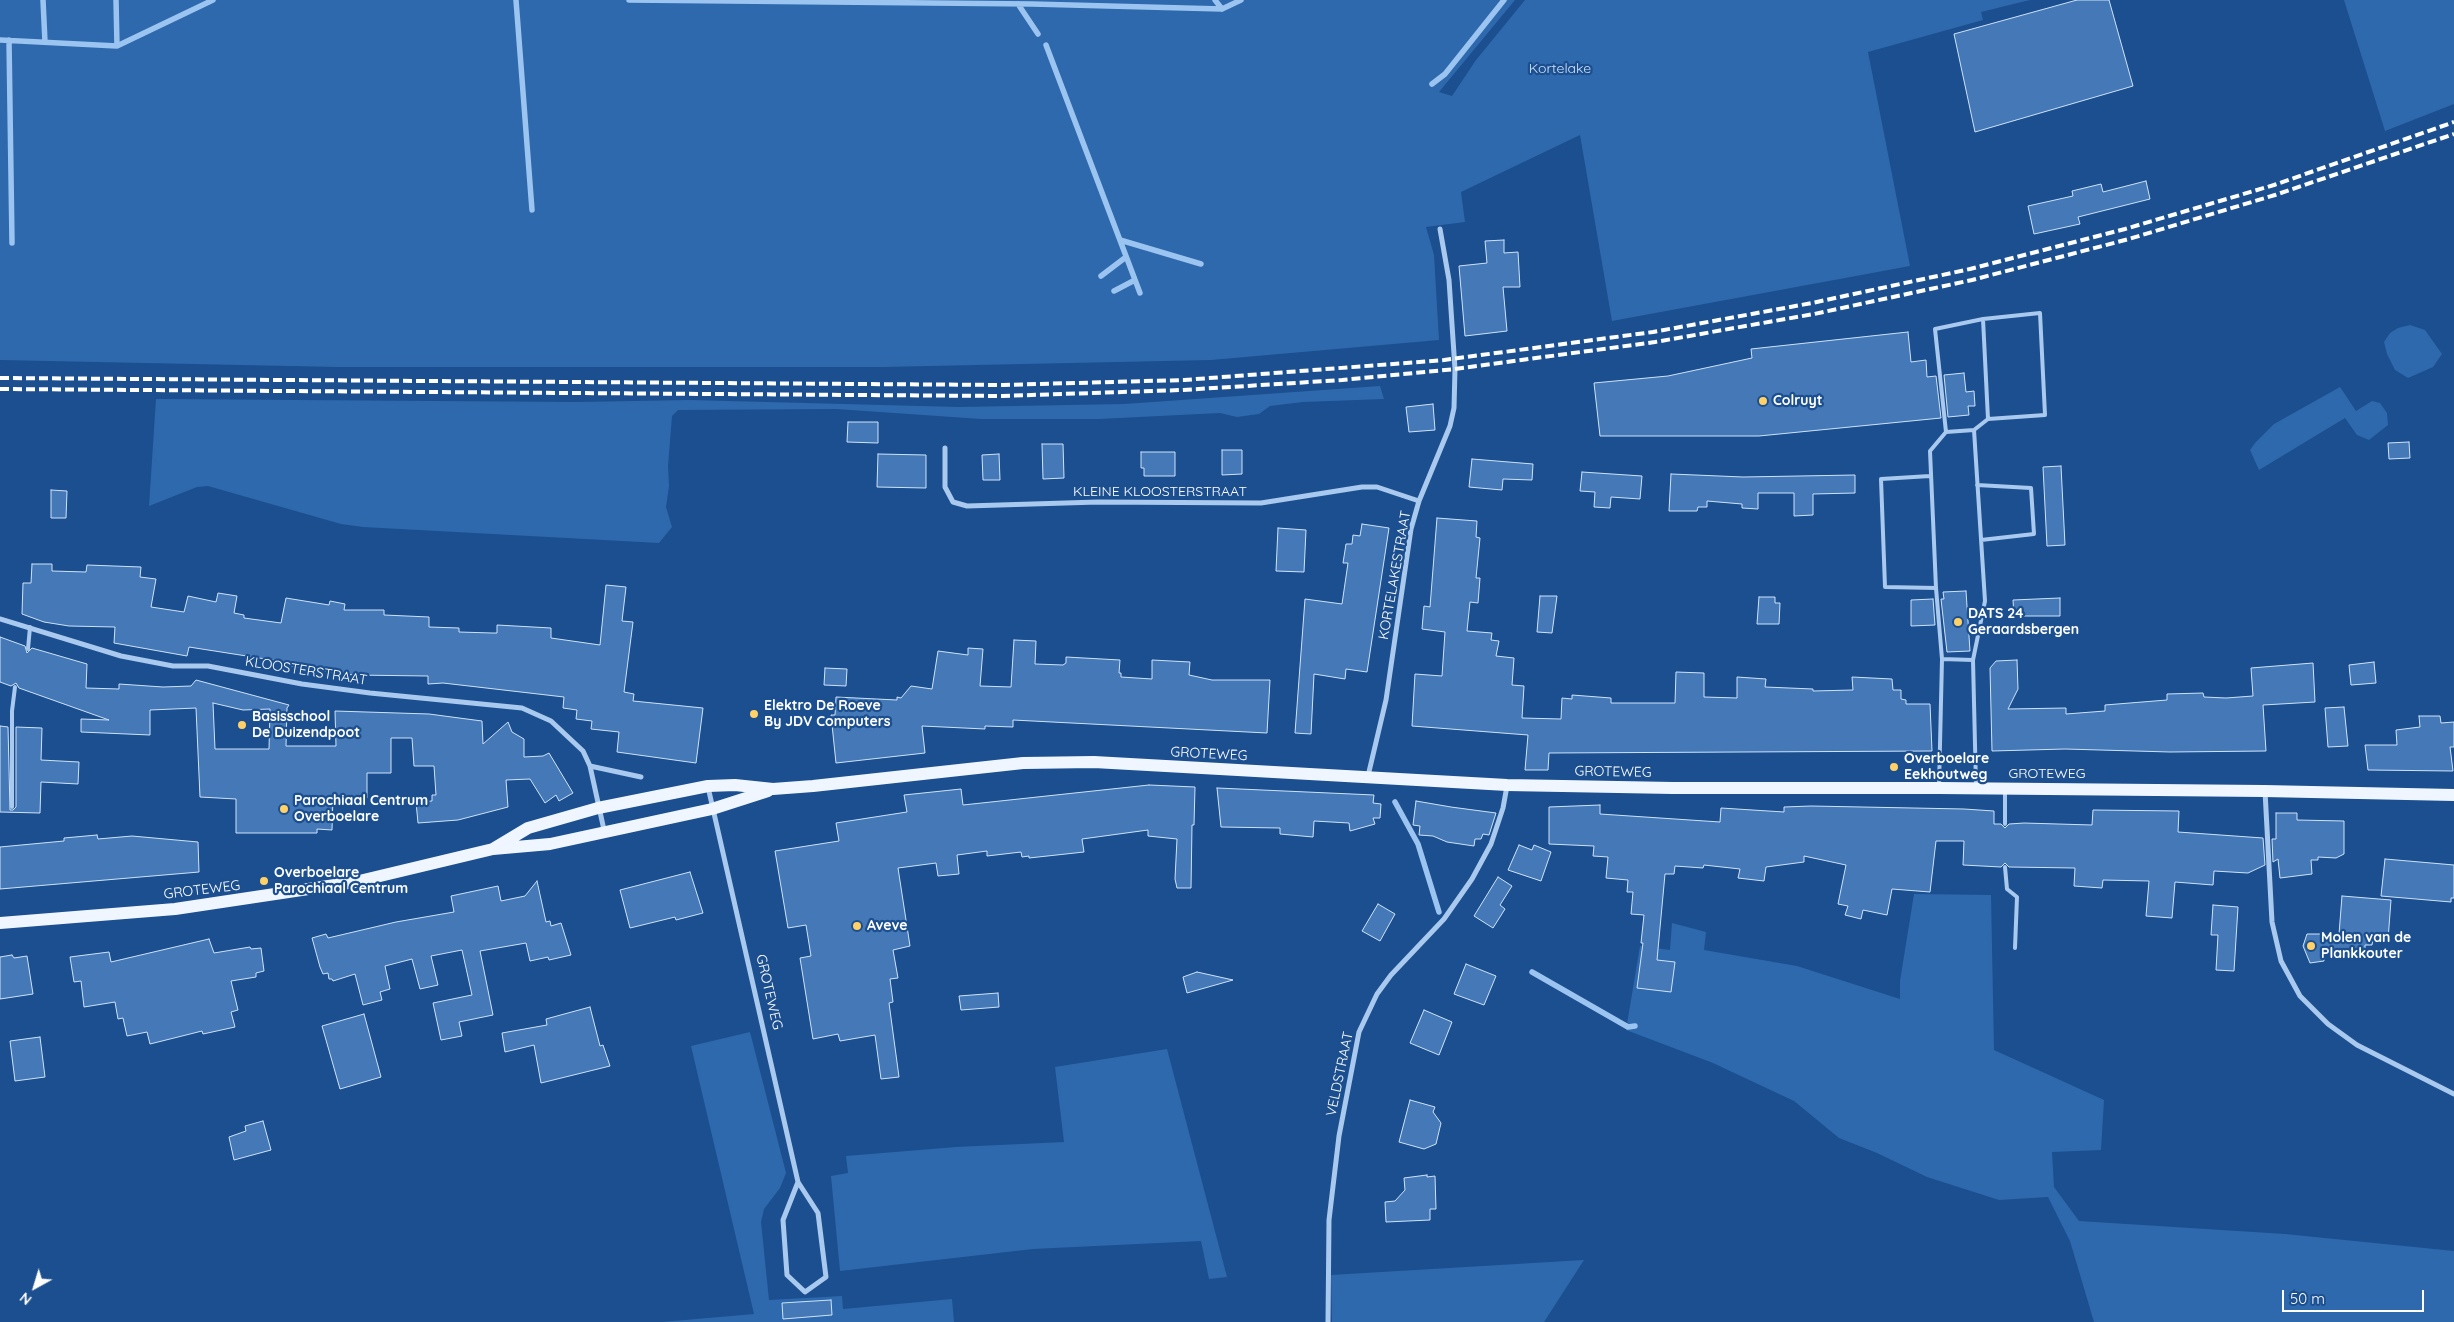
<!DOCTYPE html>
<style>
body{margin:0}
#map{position:relative;width:2454px;height:1322px;overflow:hidden;background:#1b4f8f;font-family:Quicksand,sans-serif}
canvas{display:block}
.north{position:absolute;left:10px;top:1262px;width:50px;height:50px;-webkit-text-stroke:4px #1b4f8f;paint-order:stroke;rotate:219deg;font-size:14px;font-weight:700;line-height:20px;text-align:center;color:#fff}
.north::after{content:'';display:block;margin:auto;width:18px;height:22px;background:#fff;clip-path:polygon(50% 0,100% 100%,50% 72%,0 100%)}
.scale{position:absolute;left:2282px;top:1290px;width:142px;height:22px;box-sizing:border-box;border:2px solid #fff;border-top:0;padding-left:6px;font-size:15px;line-height:18px;white-space:nowrap;color:#fff;-webkit-text-stroke:4px #1b4f8f;paint-order:stroke}
</style>
<div id="map">
<canvas width="2454" height="1322"></canvas>
<div class="north">N</div>
<div class="scale">50 m</div>
</div>
<script>
const context = document.querySelector('canvas').getContext('2d');
context.lineJoin = 'round';
function paint(path, color) { context.fillStyle = color; context.fill(path, 'evenodd'); }
const shape = rows => new Path2D(rows.map(r => 'M' + r).join(''));
function trace(path, color, width, dash) { context.strokeStyle = color; context.lineWidth = width; context.lineCap = dash ? 'butt' : 'round'; context.setLineDash(dash || []); context.stroke(path); }
function drawText(font, color, halo, rows, align = 'center') {
  context.font = font + ' Quicksand,sans-serif'; context.lineWidth = 4.5; context.setLineDash([]); context.textBaseline = 'middle'; context.strokeStyle = halo; context.fillStyle = color; for (const [text, x, y, turn = 0] of rows) {
    context.save(); context.translate(x, y); context.rotate((+turn || 0) * Math.PI / 180); context.textAlign = isNaN(turn) ? turn : align; if (halo) context.strokeText(text, 0, 0); context.fillText(text, 0, 0); context.restore();
  }
}
paint(shape([
 [0,0,1515,0,1439,92,1452,96,1476,60,1525,0,2030,0,1981,12,1983,20,1868,52,1910,266,1612,321,1580,135,1461,192,1465,222,1426,227,1434,255,1439,340,1211,360,883,367,339,367,0,360],
 [2344,0,2454,0,2454,104,2385,131],
 [2410,325,2425,330,2442,354,2433,367,2408,378,2395,370,2387,354,2384,342,2390,333,2398,328],
 [1380,386,1384,399,1303,402,1270,406,1259,414,1237,417,1220,413,1099,419,981,419,836,409,678,410,672,416,668,466,669,486,666,507,672,527,659,543,363,527,341,524,208,486,197,487,149,506,156,399,577,402,690,400,959,407,1124,404],
 [2340,387,2356,411,2372,401,2380,403,2387,413,2388,425,2369,440,2357,435,2345,418,2259,470,2250,450,2255,443,2274,424],
 [1914,894,1991,895,1994,1050,2104,1100,2101,1150,2052,1152,2054,1187,2079,1221,2285,1234,2454,1251,2454,1322,2094,1322,2070,1241,2048,1197,1999,1200,1927,1177,1877,1153,1839,1138,1794,1101,1713,1063,1626,1030,1640,946,1670,950,1672,923,1706,932,1704,950,1797,966,1900,999,1900,981],
 [750,1032,786,1173,780,1188,764,1209,761,1222,769,1300,842,1296,843,1309,952,1299,954,1322,662,1322,754,1314,691,1046],
 [1167,1049,1227,1277,1209,1279,1201,1241,1033,1249,840,1271,831,1176,848,1173,846,1156,956,1147,1064,1142,1055,1067],
 [1584,1260,1544,1322,1332,1322,1331,1275]
]), '#2e69ad');
trace(shape([
 [43,0,45,42],
 [116,0,117,46],
 [516,0,532,210],
 [629,0,1032,4,1222,9,1241,0],
 [1215,0,1222,9],
 [1018,4,1038,34],
 [0,40,117,46,213,0],
 [9,40,12,243],
 [1046,45,1140,293],
 [1432,84,1445,74,1504,0],
 [1120,240,1201,264],
 [1101,276,1126,257],
 [1114,291,1135,280],
 [1395,802,1418,844,1439,912],
 [1532,972,1628,1027,1635,1026]
]), '#9cc4f0', 5.5);
const building = shape([
 [2077,0,2109,0,2133,86,1975,132,1954,34,2077,0],
 [2146,181,2150,199,2078,217,2080,224,2034,234,2028,206,2073,196,2072,191,2101,184,2103,192,2146,181],
 [1504,240,1504,253,1518,252,1520,287,1503,287,1507,331,1465,336,1459,266,1487,263,1485,241,1504,240],
 [1908,332,1911,362,1926,360,1927,377,1936,376,1941,418,1759,436,1600,436,1594,383,1668,376,1752,358,1751,349,1908,332],
 [1964,373,1966,392,1974,391,1975,406,1968,406,1969,415,1948,417,1944,375,1964,373],
 [1433,404,1435,430,1409,432,1406,407,1433,404],
 [848,422,878,422,878,443,847,442,848,422],
 [2409,442,2410,458,2389,459,2388,443,2409,442],
 [1042,444,1063,444,1064,478,1043,479,1042,444],
 [1222,450,1242,450,1242,474,1222,475,1222,450],
 [1141,452,1175,452,1175,476,1144,476,1144,468,1141,468,1141,452],
 [878,454,926,455,926,488,877,487,878,454],
 [999,454,1000,480,983,480,982,455,999,454],
 [1472,459,1533,464,1532,480,1503,479,1502,490,1469,487,1472,459],
 [2061,466,2065,545,2047,546,2043,467,2061,466],
 [1582,472,1642,476,1640,499,1611,497,1610,508,1594,507,1595,492,1580,491,1582,472],
 [1671,474,1743,477,1855,475,1855,493,1813,494,1813,515,1794,516,1794,493,1758,493,1758,509,1742,508,1742,504,1707,501,1707,507,1698,507,1697,511,1669,511,1671,474],
 [51,490,67,491,66,518,51,518,51,490],
 [1437,518,1477,521,1476,537,1480,538,1476,578,1480,578,1478,603,1470,602,1467,631,1492,633,1491,640,1499,641,1496,656,1514,658,1512,685,1524,686,1522,718,1561,719,1562,698,1572,699,1572,695,1611,698,1611,703,1675,703,1676,672,1704,673,1704,697,1737,698,1737,677,1766,679,1765,687,1813,689,1813,691,1853,690,1852,677,1892,679,1893,690,1901,690,1901,699,1906,700,1906,704,1930,704,1932,751,1549,753,1548,770,1525,770,1528,735,1412,726,1415,674,1442,676,1445,632,1422,629,1424,606,1430,607,1437,518],
 [1362,524,1389,528,1367,672,1346,669,1345,679,1314,674,1311,734,1295,733,1305,599,1342,604,1348,563,1343,563,1346,544,1352,544,1353,535,1360,536,1362,524],
 [1278,528,1306,530,1304,572,1276,571,1278,528],
 [32,564,52,564,52,571,86,572,87,565,141,567,140,577,156,579,151,607,184,612,188,596,216,602,218,593,237,596,234,613,244,615,244,618,281,623,286,598,329,605,330,601,345,604,344,610,384,610,384,615,429,617,429,627,459,628,459,632,492,633,497,633,497,625,551,628,551,638,600,645,606,585,626,587,622,621,633,622,624,692,634,694,633,701,703,708,696,763,617,752,619,732,591,729,592,721,576,719,577,710,563,708,564,697,443,683,428,684,428,676,353,675,285,665,285,662,189,647,187,656,114,643,115,627,69,626,44,622,22,614,23,583,31,583,32,564],
 [1966,591,1970,651,1947,652,1941,599,1944,599,1943,592,1966,591],
 [1540,596,1557,596,1552,633,1537,632,1540,596],
 [1759,597,1775,597,1775,603,1780,603,1779,624,1757,624,1759,597],
 [2060,598,2060,616,2014,616,2013,600,2060,598],
 [1933,599,1935,625,1911,626,1911,600,1933,599],
 [0,637,25,646,27,653,32,648,87,664,86,688,119,689,119,684,163,687,191,686,196,680,289,705,287,708,286,746,336,746,335,711,429,714,482,721,483,744,508,722,512,732,524,739,524,757,543,756,549,753,573,793,559,801,556,795,545,803,530,779,506,780,508,807,458,820,418,823,416,802,432,801,432,795,436,795,434,766,414,766,412,738,391,738,391,773,367,773,367,798,333,796,332,830,317,829,317,833,236,833,236,799,200,797,196,708,150,710,150,735,81,732,81,719,109,720,19,688,16,683,11,686,0,682,0,637],
 [213,703,243,710,270,709,269,749,215,749,213,703],
 [1014,640,1036,641,1035,664,1063,665,1066,663,1066,657,1120,660,1119,673,1121,673,1121,677,1152,679,1152,660,1190,662,1189,675,1212,680,1270,680,1267,733,1013,720,1013,727,985,726,985,729,922,726,925,753,836,763,831,715,835,715,836,697,897,700,897,697,901,698,911,686,932,689,938,651,968,655,968,648,983,649,980,686,1011,687,1014,640],
 [2017,660,2018,689,2008,709,2066,708,2066,714,2105,711,2105,705,2167,700,2167,694,2203,693,2204,697,2226,698,2253,696,2251,668,2313,663,2315,702,2263,705,2266,751,2170,752,2065,749,1992,751,1990,668,1996,661,2017,660],
 [2374,662,2376,683,2351,685,2349,665,2374,662],
 [825,668,847,669,846,686,824,685,825,668],
 [2344,707,2348,746,2328,747,2325,708,2344,707],
 [2419,716,2440,716,2441,723,2454,722,2454,747,2450,747,2453,771,2368,770,2365,745,2397,745,2396,730,2420,727,2419,716],
 [0,726,8,727,10,810,13,810,16,807,16,727,42,728,41,760,79,762,78,784,41,782,40,813,0,812,0,726],
 [1149,785,1195,787,1194,825,1192,825,1191,888,1177,888,1175,879,1177,839,1148,836,1148,830,1082,839,1084,852,1029,858,1029,856,1022,857,1021,852,987,856,987,851,957,855,959,874,938,876,936,863,898,868,910,946,893,950,898,978,890,979,893,1002,889,1003,899,1077,881,1079,875,1035,840,1041,838,1034,813,1039,800,958,811,956,806,925,788,928,775,851,839,841,836,823,907,812,904,795,961,789,963,805,1149,785],
 [1217,788,1374,795,1373,803,1381,804,1380,818,1373,818,1375,824,1350,831,1349,823,1314,821,1313,837,1280,834,1280,828,1221,827,1217,788],
 [1416,801,1451,807,1496,813,1489,835,1483,834,1481,839,1475,839,1474,846,1447,842,1433,836,1419,835,1420,826,1413,825,1416,801],
 [1600,805,1600,814,1720,822,1721,808,1784,812,1784,807,1811,806,1964,809,1994,811,1994,824,2001,824,2005,828,2009,824,2024,823,2092,825,2093,810,2179,811,2178,832,2263,838,2265,865,2248,873,2214,871,2213,885,2175,882,2172,918,2146,916,2149,881,2103,880,2102,888,2074,886,2075,868,2009,867,2005,863,2001,867,1963,865,1964,841,1936,841,1930,892,1892,889,1887,915,1863,910,1861,919,1845,915,1848,906,1838,904,1846,865,1804,856,1804,862,1766,867,1764,881,1738,878,1740,869,1704,865,1703,868,1675,866,1674,874,1665,874,1657,960,1675,962,1671,992,1637,988,1643,943,1641,943,1644,915,1631,914,1633,892,1627,892,1628,880,1606,878,1608,857,1593,856,1594,846,1549,844,1549,807,1600,805],
 [2276,813,2297,813,2297,820,2344,821,2344,854,2336,858,2318,857,2318,860,2311,860,2312,874,2280,878,2278,859,2273,862,2272,839,2276,839,2276,813],
 [97,835,98,839,132,836,198,842,199,872,0,889,0,847,64,841,64,838,97,835],
 [1519,845,1532,850,1534,845,1551,852,1541,881,1508,870,1519,845],
 [2385,859,2454,865,2454,898,2451,898,2451,902,2381,896,2385,859],
 [690,872,703,913,676,920,675,917,630,928,620,890,690,872],
 [1498,877,1512,886,1500,905,1505,909,1493,928,1474,916,1498,877],
 [537,881,546,922,550,921,551,926,561,923,571,955,549,960,548,957,530,961,526,943,480,951,493,1015,459,1022,462,1036,441,1040,433,1003,472,995,462,950,431,956,438,985,420,989,412,959,385,966,390,989,380,992,382,1000,363,1005,355,974,333,981,332,979,329,979,328,973,323,974,320,967,312,938,326,934,328,938,396,922,454,912,451,896,498,886,501,901,525,896,537,881],
 [2342,896,2391,900,2388,940,2373,939,2372,945,2365,945,2365,953,2323,952,2324,961,2310,963,2303,946,2307,934,2339,934,2342,896],
 [1378,904,1395,914,1380,941,1362,931,1378,904],
 [2213,905,2238,907,2234,971,2216,970,2218,935,2211,935,2213,905],
 [209,939,214,953,250,947,251,949,261,948,264,971,256,973,256,977,231,981,238,1010,231,1012,235,1027,203,1034,202,1031,150,1044,147,1032,127,1036,123,1018,118,1019,115,1002,84,1007,81,981,74,982,70,957,109,952,111,962,209,939],
 [12,955,14,958,27,956,33,994,0,999,0,957,12,955],
 [1466,964,1496,976,1484,1005,1454,994,1466,964],
 [1197,972,1233,980,1187,993,1183,977,1197,972],
 [998,993,999,1007,961,1010,959,996,998,993],
 [590,1007,600,1046,603,1045,610,1066,541,1083,534,1045,505,1052,502,1033,547,1025,546,1019,590,1007],
 [1424,1010,1452,1022,1439,1055,1410,1043,1424,1010],
 [364,1014,381,1077,340,1089,322,1026,364,1014],
 [40,1037,45,1077,15,1081,10,1041,40,1037],
 [1410,1100,1435,1107,1433,1112,1441,1123,1436,1144,1424,1149,1399,1142,1410,1100],
 [263,1121,271,1150,234,1160,229,1137,246,1131,245,1126,263,1121],
 [1427,1175,1427,1177,1435,1176,1436,1209,1430,1209,1430,1220,1386,1222,1385,1202,1395,1201,1405,1190,1404,1178,1427,1175],
 [831,1300,832,1315,783,1319,782,1303,831,1300]
]);
paint(building, '#4478b7');
trace(building, '#cfe3fa', 1);
trace(shape([
 [1983,319,2040,313,2045,415,1988,419],
 [1930,476,1881,479,1885,587,1936,588],
 [1977,485,2031,488,2034,534,1981,540],
 [28,649,30,627],
 [1942,659,1936,588,1930,451,1946,432,1974,430,1988,419,1983,319,1935,329,1946,432],
 [1973,660,1985,601,1974,430],
 [1939,787,1942,659,1973,660,1976,787],
 [2005,792,2005,824],
 [12,807,12,711,15,687],
 [2005,867,2007,889,2017,897,2015,948]
]), '#a9c9ee', 4);
trace(shape([
 [945,448,945,487,953,502,967,506,1098,502,1261,503,1362,487,1377,487,1419,501],
 [0,619,121,656,173,666,208,666,302,684,370,693,522,708,551,721,583,751,590,766,604,830],
 [590,766,641,777],
 [1368,776,1386,700,1411,529,1419,501,1450,426,1454,408,1455,369,1449,280,1440,229],
 [708,787,798,1182,783,1220,787,1275,805,1292,826,1277,818,1213,798,1182],
 [2265,791,2272,922,2281,961,2300,996,2328,1024,2357,1045,2454,1094],
 [1328,1322,1329,1220,1339,1136,1359,1032,1377,994,1391,975,1444,919,1472,879,1491,844,1503,808,1507,786]
]), '#a9c9ee', 5);
trace(shape([
 [493,849,528,828,598,808,708,786,735,785,773,789,813,786,1023,763,1094,762,1507,785,1673,788,1939,788,2264,791,2454,795],
 [0,923,175,909,355,882,493,849,550,844,712,809,768,791]
]), '#f0f6ff', 12);
trace(shape([
 [0,378,1003,385,1184,380,1444,360,1653,332,1812,303,1970,269,2125,229,2274,185,2454,122],
 [0,389,1002,396,1182,390,1342,380,1455,369,1655,342,1814,314,1972,280,2129,239,2275,195,2454,134]
]), '#fff', 4, [9, 4]);
for (const [x, y, r, color] of [
 [1763,401,5,"#ffd166"],
 [1958,622,5,"#ffd166"],
 [754,714,5,"#ffd166"],
 [242,725,5,"#ffd166"],
 [1894,767,5,"#ffd166"],
 [284,809,5,"#ffd166"],
 [264,881,5,"#ffd166"],
 [857,926,5,"#ffd166"],
 [2311,946,5,"#ffd166"]
]) { const dot = new Path2D(); dot.arc(x, y, r, 0, 2 * Math.PI); context.fillStyle = color; context.fill(dot); trace(dot, '#1b4f8f', 2); }
drawText('14px', '#cfe3fa', '#1b4f8f', [
 ["Kortelake",1560,69]
]);
drawText('bold 14px', '#fff', '#1b4f8f', [
 ["Colruyt",1773,401],
 ["DATS 24",1968,614],
 ["Geraardsbergen",1968,630],
 ["Elektro De Roeve",764,706],
 ["By JDV Computers",764,722],
 ["Basisschool",252,717],
 ["De Duizendpoot",252,733],
 ["Overboelare",1904,759],
 ["Eekhoutweg",1904,775],
 ["Parochiaal Centrum",294,801],
 ["Overboelare",294,817],
 ["Overboelare",274,873],
 ["Parochiaal Centrum",274,889],
 ["Aveve",867,926],
 ["Molen van de",2321,938],
 ["Plankkouter",2321,954]
], 'left');
drawText('14px', '#fff', '#1b4f8f', [
 ["KLEINE KLOOSTERSTRAAT",1160,492],
 ["KORTELAKESTRAAT",1395,575,-80],
 ["KLOOSTERSTRAAT",306,671,9],
 ["GROTEWEG",1209,754,3],
 ["GROTEWEG",1613,772,1],
 ["GROTEWEG",2047,774],
 ["GROTEWEG",202,890,-7],
 ["GROTEWEG",769,992,77],
 ["VELDSTRAAT",1340,1074,-78]
]);
</script>
